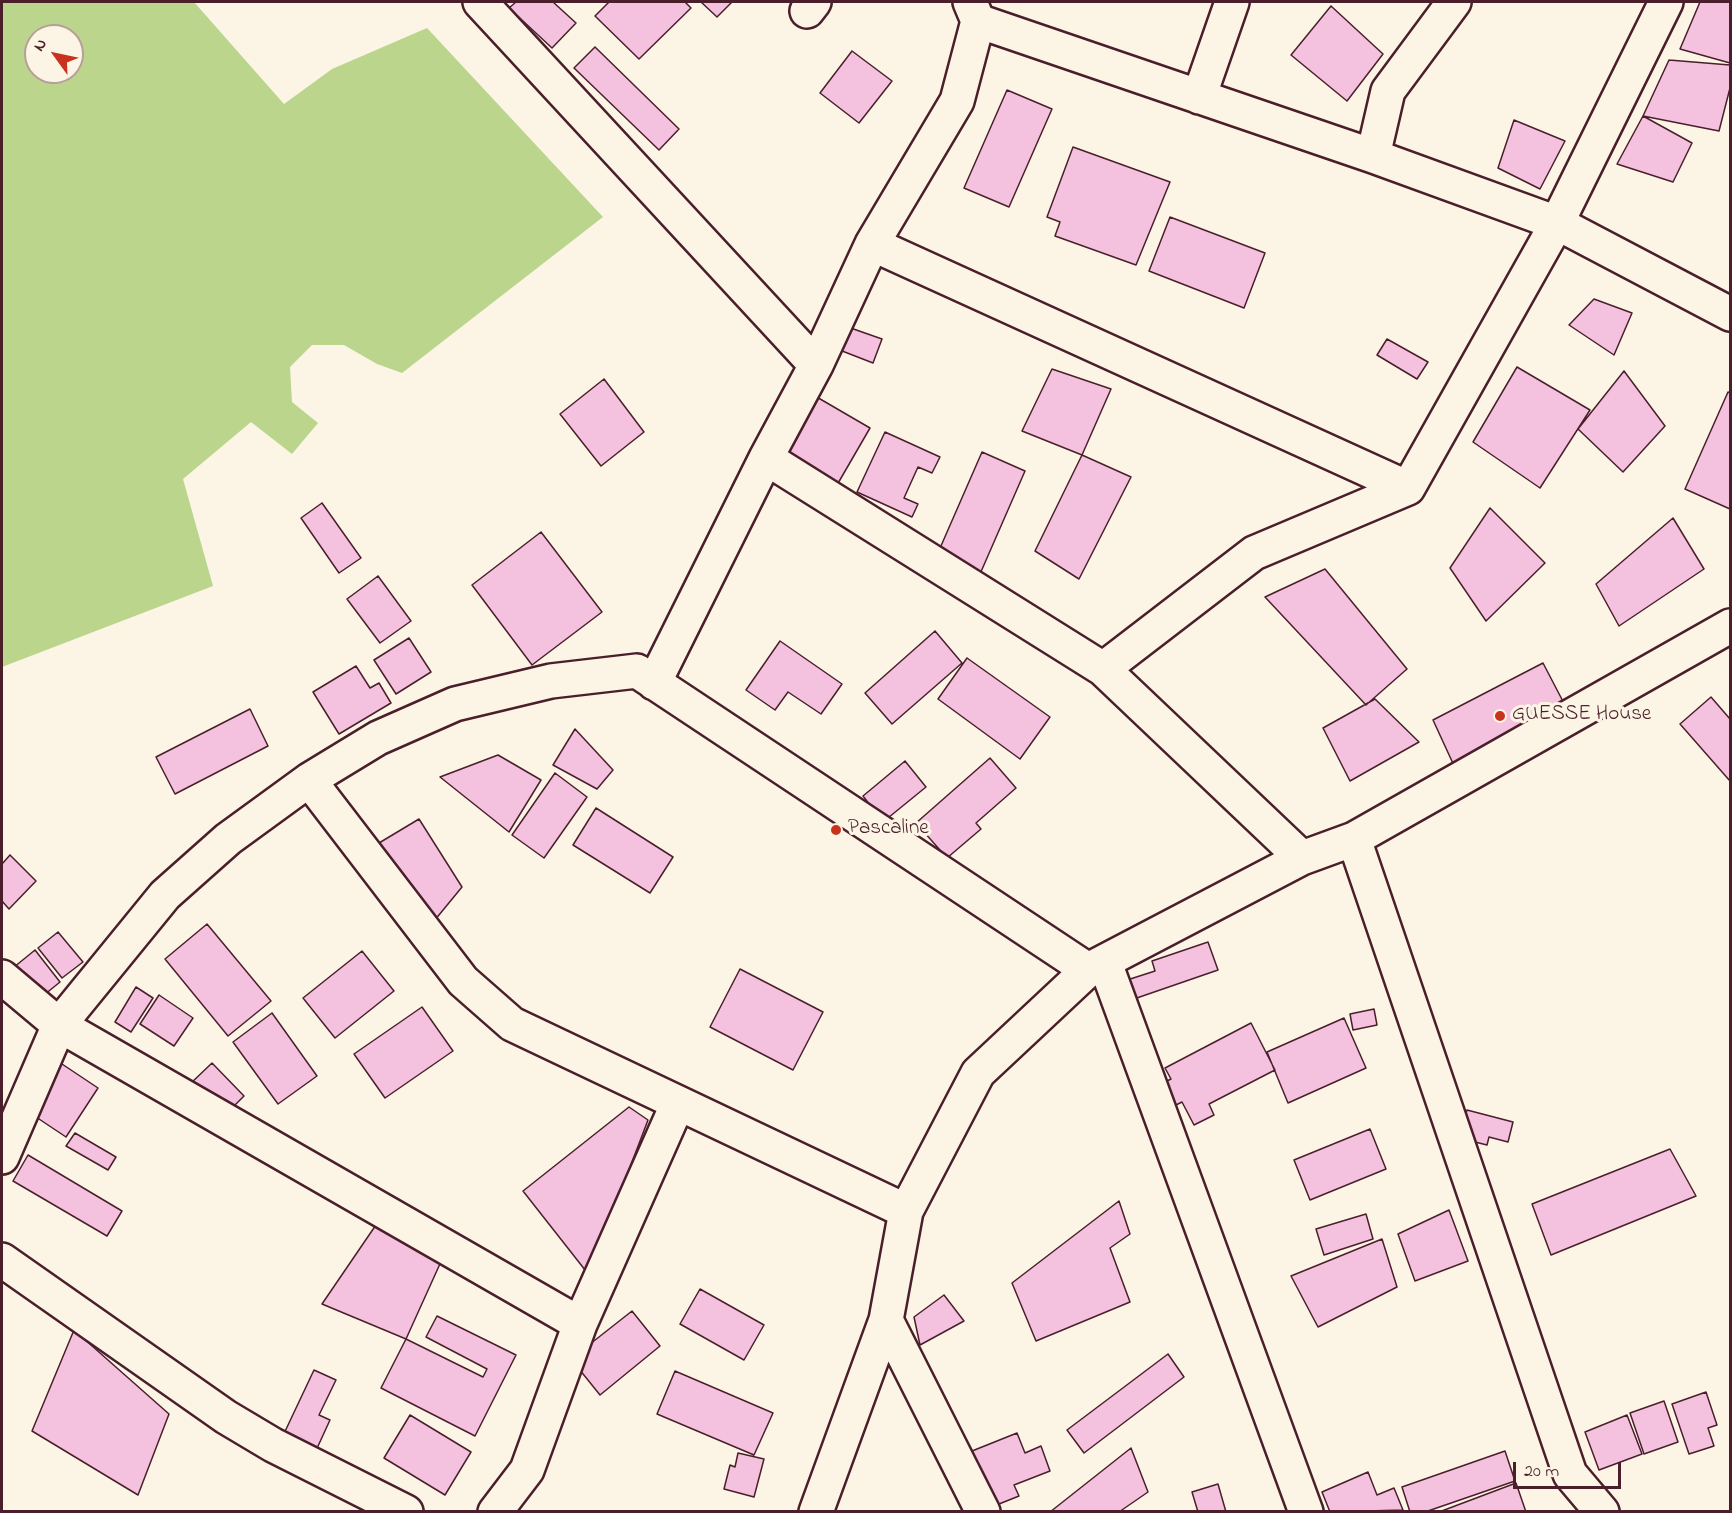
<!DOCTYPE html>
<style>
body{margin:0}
#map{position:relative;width:1732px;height:1513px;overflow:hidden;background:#fcf5e5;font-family:"Indie Flower",sans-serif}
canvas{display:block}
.frame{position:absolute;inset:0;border:3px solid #4a1f2b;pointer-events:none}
.north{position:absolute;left:24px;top:24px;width:60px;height:60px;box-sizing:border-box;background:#fcf5e5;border:2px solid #b59f9b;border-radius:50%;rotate:303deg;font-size:16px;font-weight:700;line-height:24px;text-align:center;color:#4a1f2b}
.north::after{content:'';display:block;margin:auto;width:21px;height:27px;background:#c8321e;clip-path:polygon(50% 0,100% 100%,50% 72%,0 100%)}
.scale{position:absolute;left:1513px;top:1462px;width:108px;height:27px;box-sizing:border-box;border:3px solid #4a1f2b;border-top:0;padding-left:8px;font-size:18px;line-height:21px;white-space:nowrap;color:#4a1f2b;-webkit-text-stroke:4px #fcf5e5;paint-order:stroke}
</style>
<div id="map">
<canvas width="1732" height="1513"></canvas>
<div class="frame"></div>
<div class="north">N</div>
<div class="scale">20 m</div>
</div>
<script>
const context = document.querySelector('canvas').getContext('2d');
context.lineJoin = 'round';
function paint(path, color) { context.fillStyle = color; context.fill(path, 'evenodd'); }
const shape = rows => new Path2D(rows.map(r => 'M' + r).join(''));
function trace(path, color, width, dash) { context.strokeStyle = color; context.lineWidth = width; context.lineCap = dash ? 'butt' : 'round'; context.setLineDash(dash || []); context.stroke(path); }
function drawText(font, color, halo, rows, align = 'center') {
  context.font = font + ' "Indie Flower",sans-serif'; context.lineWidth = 6; context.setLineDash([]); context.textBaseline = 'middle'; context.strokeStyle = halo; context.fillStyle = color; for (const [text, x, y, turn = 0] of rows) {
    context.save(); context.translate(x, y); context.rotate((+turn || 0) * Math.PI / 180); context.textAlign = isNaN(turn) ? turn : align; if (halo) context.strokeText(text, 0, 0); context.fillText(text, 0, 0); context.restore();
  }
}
paint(shape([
 [2,2,194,2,284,104,332,69,427,28,603,217,402,373,377,364,344,345,312,345,290,367,292,402,318,423,292,454,251,422,183,479,213,586,2,667],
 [36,36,72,36,72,72,36,72]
]), '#bbd58d');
const building = shape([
 [516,2,553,2,576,23,552,48,509,8,516,2],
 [609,2,685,2,691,8,639,59,595,16,609,2],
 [701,2,732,2,717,17,701,2],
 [1700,2,1730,2,1730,63,1680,49,1700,2],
 [1331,6,1383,54,1347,101,1291,55,1331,6],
 [595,47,679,129,659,150,574,68,595,47],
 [852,51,892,81,859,123,820,93,852,51],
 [1669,60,1730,65,1730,88,1719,131,1643,116,1669,60],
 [1007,90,1052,109,1009,207,964,188,1007,90],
 [1643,116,1692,143,1673,182,1617,164,1643,116],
 [1514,120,1565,141,1540,189,1498,168,1514,120],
 [1073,147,1170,182,1136,265,1055,236,1060,222,1047,217,1073,147],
 [1170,217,1265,253,1244,308,1149,271,1170,217],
 [1594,299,1632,313,1614,355,1569,325,1594,299],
 [845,326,882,339,873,363,837,349,845,326],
 [1387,339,1428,362,1417,379,1377,355,1387,339],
 [1517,367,1590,410,1540,488,1473,442,1517,367],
 [1052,369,1111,389,1082,455,1022,431,1052,369],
 [1624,371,1665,426,1623,472,1578,429,1624,371],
 [604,379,644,432,601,466,560,414,604,379],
 [1728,392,1730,393,1730,509,1685,489,1728,392],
 [815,396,870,428,837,485,777,459,815,396],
 [885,432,940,457,932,473,918,467,904,498,918,504,912,517,857,492,885,432],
 [982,452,1025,471,980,574,937,555,982,452],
 [1082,455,1131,477,1079,579,1035,551,1082,455],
 [322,503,361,558,339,573,301,518,322,503],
 [1490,508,1545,563,1486,621,1450,568,1490,508],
 [1673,518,1704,569,1619,626,1596,584,1673,518],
 [541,532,602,612,532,665,472,585,541,532],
 [1325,569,1407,669,1366,705,1265,597,1325,569],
 [378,576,411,621,380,643,347,599,378,576],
 [935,631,962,663,892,724,865,693,935,631],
 [409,638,431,672,396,694,374,660,409,638],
 [780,641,842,684,821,714,788,692,775,710,746,690,780,641],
 [967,658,1050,717,1020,759,938,699,967,658],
 [1543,663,1568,711,1456,770,1433,720,1543,663],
 [356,666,370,688,379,683,391,703,339,734,313,692,356,666],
 [1711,697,1730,719,1730,781,1680,724,1711,697],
 [1375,699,1419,742,1350,781,1323,728,1375,699],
 [250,709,268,746,175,794,156,757,250,709],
 [575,729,613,770,597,789,553,765,575,729],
 [498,755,541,780,509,832,440,777,498,755],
 [990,758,1016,788,976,823,981,829,947,858,916,823,990,758],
 [905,761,926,787,883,822,863,796,905,761],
 [555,773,587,797,544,858,512,835,555,773],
 [596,808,673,857,650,893,573,845,596,808],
 [419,819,462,887,425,932,374,846,419,819],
 [10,855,36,881,9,909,2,901,2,864,10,855],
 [207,924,271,1001,228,1036,165,959,207,924],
 [58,932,83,962,62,978,38,948,58,932],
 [1208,942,1218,970,1131,1000,1124,981,1155,971,1152,961,1208,942],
 [35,950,60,982,33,1004,8,972,35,950],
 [362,951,394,991,335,1038,303,998,362,951],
 [740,969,823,1012,793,1070,710,1027,740,969],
 [136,987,153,998,131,1032,115,1022,136,987],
 [159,995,193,1018,174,1046,140,1024,159,995],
 [422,1007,453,1051,385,1098,354,1054,422,1007],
 [1374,1009,1377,1025,1353,1030,1350,1014,1374,1009],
 [272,1013,317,1076,278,1104,233,1042,272,1013],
 [1344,1018,1366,1068,1288,1103,1267,1052,1344,1018],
 [1251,1023,1275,1070,1209,1104,1214,1115,1194,1125,1182,1102,1172,1107,1161,1084,1171,1079,1165,1068,1251,1023],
 [59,1062,98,1088,66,1137,27,1111,59,1062],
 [212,1063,244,1096,222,1118,190,1084,212,1063],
 [629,1107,648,1120,589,1275,523,1191,629,1107],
 [1467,1110,1513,1122,1508,1142,1489,1137,1487,1145,1459,1138,1467,1110],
 [1370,1129,1386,1169,1310,1200,1294,1160,1370,1129],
 [75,1133,116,1157,108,1170,66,1146,75,1133],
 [1670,1149,1696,1196,1551,1255,1532,1204,1670,1149],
 [28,1155,122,1211,107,1236,13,1181,28,1155],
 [1119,1201,1130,1234,1110,1248,1130,1302,1036,1341,1012,1283,1119,1201],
 [1449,1210,1468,1261,1415,1281,1398,1234,1449,1210],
 [1366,1214,1373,1239,1324,1255,1316,1229,1366,1214],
 [380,1219,444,1255,406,1339,322,1304,380,1219],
 [1382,1239,1397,1287,1318,1327,1291,1276,1382,1239],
 [700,1289,764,1325,744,1360,680,1324,700,1289],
 [944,1295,964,1321,920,1345,914,1317,944,1295],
 [632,1311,660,1346,600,1395,571,1359,632,1311],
 [437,1316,516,1355,475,1436,381,1388,406,1339,483,1377,487,1369,426,1337,437,1316],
 [74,1330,169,1414,138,1495,32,1431,74,1330],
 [1168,1354,1184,1377,1084,1453,1067,1430,1168,1354],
 [314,1370,336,1380,319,1415,330,1420,313,1457,280,1442,314,1370],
 [675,1371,773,1413,754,1455,657,1414,675,1371],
 [1706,1392,1717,1425,1708,1428,1714,1446,1689,1454,1672,1404,1706,1392],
 [1664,1401,1678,1442,1644,1454,1630,1413,1664,1401],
 [410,1415,471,1452,445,1495,384,1458,410,1415],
 [1627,1415,1642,1454,1599,1470,1585,1432,1627,1415],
 [1017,1433,1025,1453,1041,1446,1050,1471,1014,1485,1019,1496,994,1506,972,1451,1017,1433],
 [1131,1448,1148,1492,1119,1512,1050,1512,1131,1448],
 [1505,1451,1515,1481,1425,1512,1410,1512,1402,1487,1505,1451],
 [738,1453,764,1459,754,1497,724,1489,730,1465,735,1467,738,1453],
 [1368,1472,1377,1495,1394,1488,1403,1510,1330,1512,1322,1492,1368,1472],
 [1516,1483,1526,1512,1439,1512,1516,1483],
 [1218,1484,1226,1512,1198,1512,1192,1492,1218,1484]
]);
paint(building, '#f4c1df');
trace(building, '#4a1f2b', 1.5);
const minor = shape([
 [480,2,816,365],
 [807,11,814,2],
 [978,21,1373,156,1557,223,1730,314],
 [1199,97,1232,2],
 [1373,156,1388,91,1454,2],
 [872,244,1408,488],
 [766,458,1103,669,1302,858],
 [1103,669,1254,553,1408,488,1557,223,1666,2],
 [654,683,766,458,816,365,872,244,957,101,978,21,970,2],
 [309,780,463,981,512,1024,906,1211],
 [1354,839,1570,1474,1602,1512],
 [1105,963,1306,1512],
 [2,977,59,1025,580,1324],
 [2,1157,59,1025,165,895,228,839,309,780,378,738,455,704,551,681,637,671,1088,970],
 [2,1260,226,1417,273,1445,406,1512],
 [886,1320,983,1512],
 [495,1512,527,1470,580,1324,678,1103],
 [816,1512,886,1320,906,1211,978,1073,1088,970,1302,858,1354,839,1730,626]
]);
trace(minor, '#4a1f2b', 38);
trace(minor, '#fcf5e5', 33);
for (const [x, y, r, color] of [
 [1500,716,6,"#c8321e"],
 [836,830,6,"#c8321e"]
]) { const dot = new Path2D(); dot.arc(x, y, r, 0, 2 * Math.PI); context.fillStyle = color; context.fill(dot); trace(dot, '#fcf5e5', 2); }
drawText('21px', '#4a1f2b', '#fcf5e5', [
 ["GUESSE House",1512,716],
 ["Pascaline",848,830]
], 'left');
</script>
